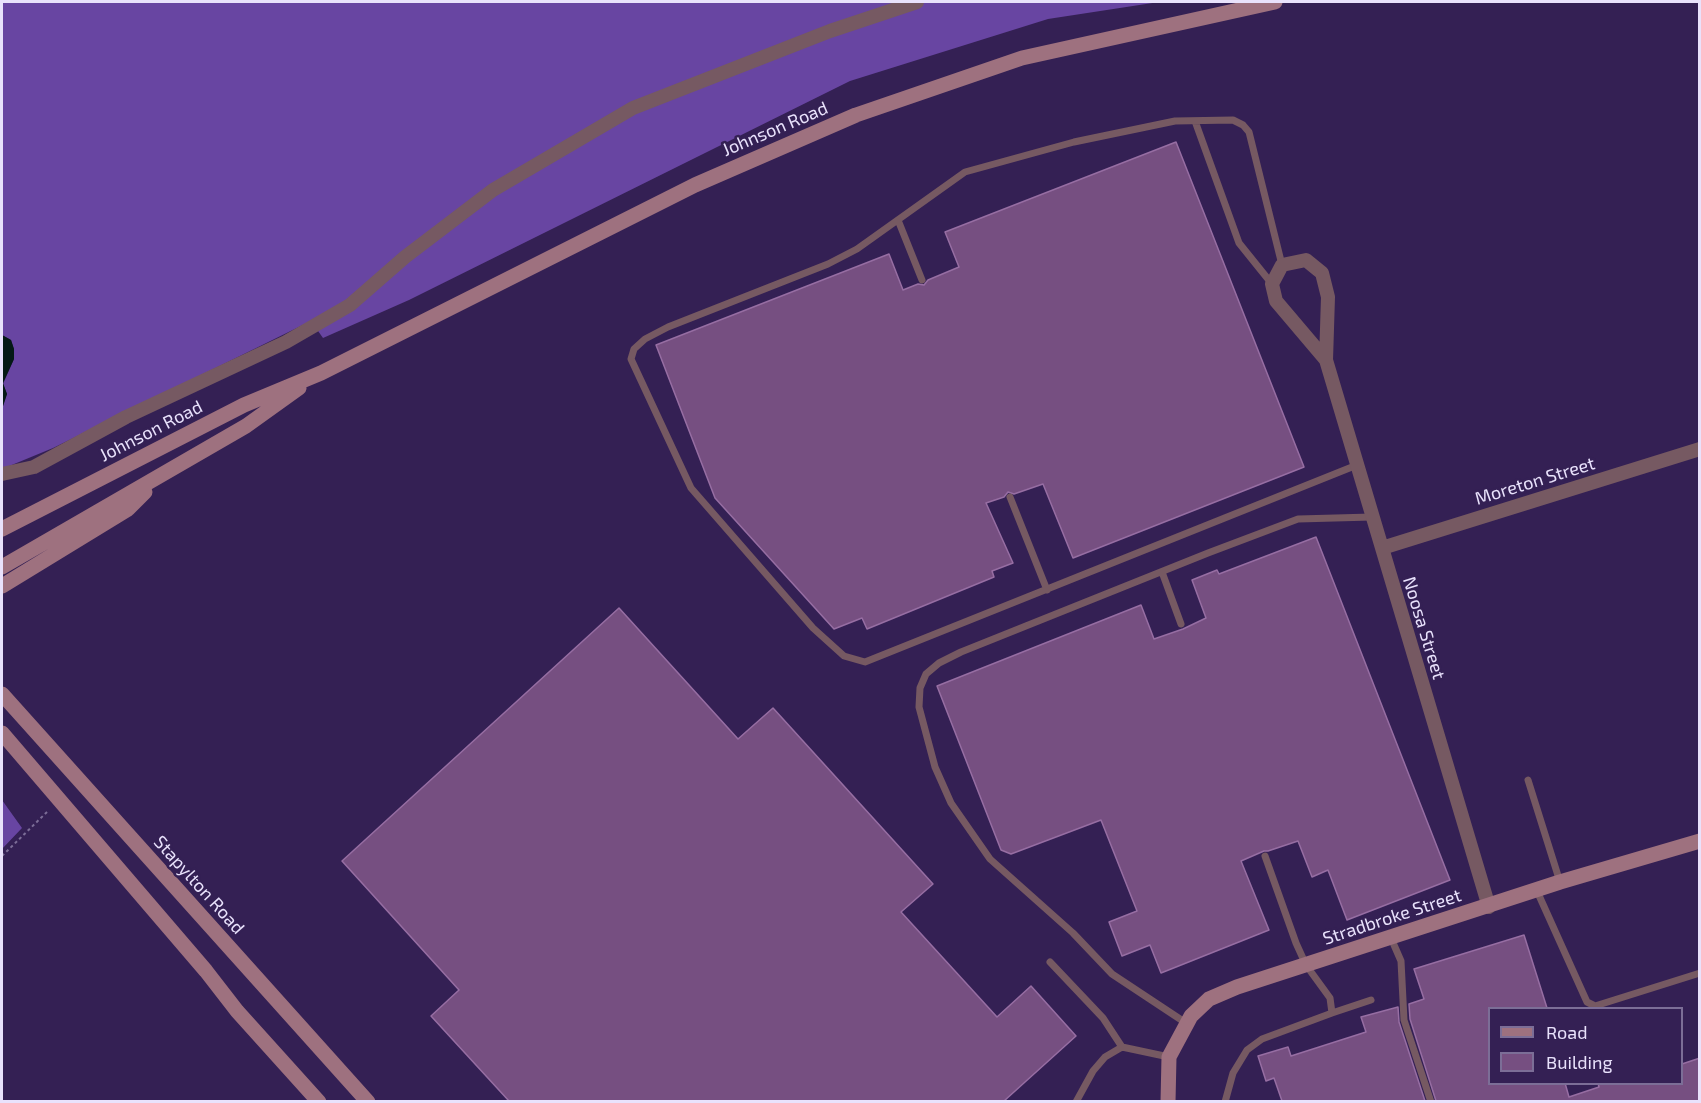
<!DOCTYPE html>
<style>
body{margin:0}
#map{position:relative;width:1701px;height:1103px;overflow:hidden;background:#342054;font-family:"Exo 2",sans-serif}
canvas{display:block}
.frame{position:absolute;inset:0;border:3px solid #e9e2fc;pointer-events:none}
.legend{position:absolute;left:1488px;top:1007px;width:195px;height:78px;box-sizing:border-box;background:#342054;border:2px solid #7c6e97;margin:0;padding:8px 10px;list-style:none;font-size:18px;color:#e9e2fc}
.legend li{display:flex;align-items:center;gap:12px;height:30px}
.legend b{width:30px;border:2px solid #7c6e97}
</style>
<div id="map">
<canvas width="1701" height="1103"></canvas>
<div class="frame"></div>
<ul class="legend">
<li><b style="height:8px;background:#9e717f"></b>Road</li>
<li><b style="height:16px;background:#764f81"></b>Building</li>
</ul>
</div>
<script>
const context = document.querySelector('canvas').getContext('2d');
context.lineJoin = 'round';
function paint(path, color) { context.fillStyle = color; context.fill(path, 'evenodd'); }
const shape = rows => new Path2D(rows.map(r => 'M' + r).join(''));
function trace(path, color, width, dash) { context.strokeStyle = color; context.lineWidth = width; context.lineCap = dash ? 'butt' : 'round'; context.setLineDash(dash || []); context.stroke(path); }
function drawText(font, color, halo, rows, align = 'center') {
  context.font = font + ' "Exo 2",sans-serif'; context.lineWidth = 5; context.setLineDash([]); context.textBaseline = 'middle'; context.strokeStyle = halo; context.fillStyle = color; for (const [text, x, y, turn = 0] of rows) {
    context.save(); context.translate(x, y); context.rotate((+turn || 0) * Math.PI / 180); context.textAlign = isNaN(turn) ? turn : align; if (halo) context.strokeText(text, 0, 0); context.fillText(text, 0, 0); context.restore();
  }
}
paint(shape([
 [2,2,1159,2,1048,19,850,81,409,300,323,338,311,321,53,448,2,469,2,409,7,394,3,384,14,359,14,349,11,340,2,335],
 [2,800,22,828,2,849]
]), '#6845a2');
paint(shape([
 [2,335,11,340,14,349,14,359,3,383,7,394,2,409]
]), '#041915');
const building = shape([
 [1176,142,1304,467,1073,558,1043,484,1014,494,1008,492,1004,497,986,503,1013,563,992,571,994,577,867,629,862,618,834,629,715,498,656,345,889,254,903,290,918,284,924,285,928,280,959,267,945,232,1176,142],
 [1316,537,1450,880,1347,920,1328,870,1312,877,1298,841,1268,851,1264,851,1241,861,1269,930,1161,973,1150,945,1122,956,1109,922,1137,911,1101,820,1011,854,1001,850,937,686,1141,605,1154,639,1183,629,1206,618,1192,580,1217,570,1219,574,1316,537],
 [619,608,738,739,773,708,933,884,901,912,997,1017,1031,986,1076,1036,1004,1101,509,1101,431,1016,459,990,342,861,619,608],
 [1524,935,1547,1008,1490,1008,1490,1083,1565,1083,1569,1097,1599,1087,1598,1083,1682,1083,1682,1064,1700,1058,1700,1101,1436,1101,1410,1019,1409,1004,1424,999,1414,969,1524,935],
 [1398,1007,1399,1022,1425,1101,1282,1101,1274,1078,1266,1081,1258,1056,1288,1047,1291,1056,1366,1032,1361,1017,1398,1007]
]);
paint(building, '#764f81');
trace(building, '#976ea3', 1.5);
trace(shape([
 [2,856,49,810]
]), '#7c6d97', 2, [3, 3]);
trace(shape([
 [1195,121,1239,243,1272,284],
 [898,220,922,280],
 [1282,265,1249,132,1243,125,1233,120,1175,121,1074,142,965,172,857,249,828,264,668,327,645,339,634,349,631,359,691,488,813,628,844,656,865,662,1357,465],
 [1010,497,1047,590],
 [1162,572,1181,624],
 [1528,780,1560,882],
 [1265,856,1296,943,1306,965,1330,998,1332,1013,1371,1000],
 [1537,891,1587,1002,1595,1006,1700,973],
 [1391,938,1401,961,1404,1020,1431,1102],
 [1050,962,1103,1018,1122,1047,1169,1057],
 [1186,1023,1112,974,1073,933,990,859,951,803,935,767,919,707,920,688,926,674,939,663,961,652,1208,553,1298,519,1372,517],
 [1076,1102,1093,1071,1105,1057,1122,1047],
 [1225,1102,1233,1073,1247,1050,1262,1039,1332,1013]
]), '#765962', 7);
trace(shape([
 [1326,360,1276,301,1272,284,1282,265,1306,260,1322,273,1328,297,1326,360,1489,907],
 [2,474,34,467,126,417,286,342,350,305,405,257,493,190,633,108,830,31,917,2],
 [1382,548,1700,449]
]), '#765962', 14);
trace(shape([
 [2,529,244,405,321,373,695,185,856,115,1022,58,1275,2],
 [2,567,246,426,299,388],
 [2,586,128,509,145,492],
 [2,694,368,1102],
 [2,733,206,971,237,1011,319,1102],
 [1168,1102,1169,1057,1191,1016,1209,999,1237,987,1560,882,1700,841]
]), '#9e717f', 15);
drawText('18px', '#e9e2fc', '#342054', [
 ["Johnson Road",775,129,-23],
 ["Johnson Road",151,431,-27],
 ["Moreton Street",1535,481,-17],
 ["Noosa Street",1424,628,73],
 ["Stapylton Road",199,885,48],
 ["Stradbroke Street",1392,917,-18]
]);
</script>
